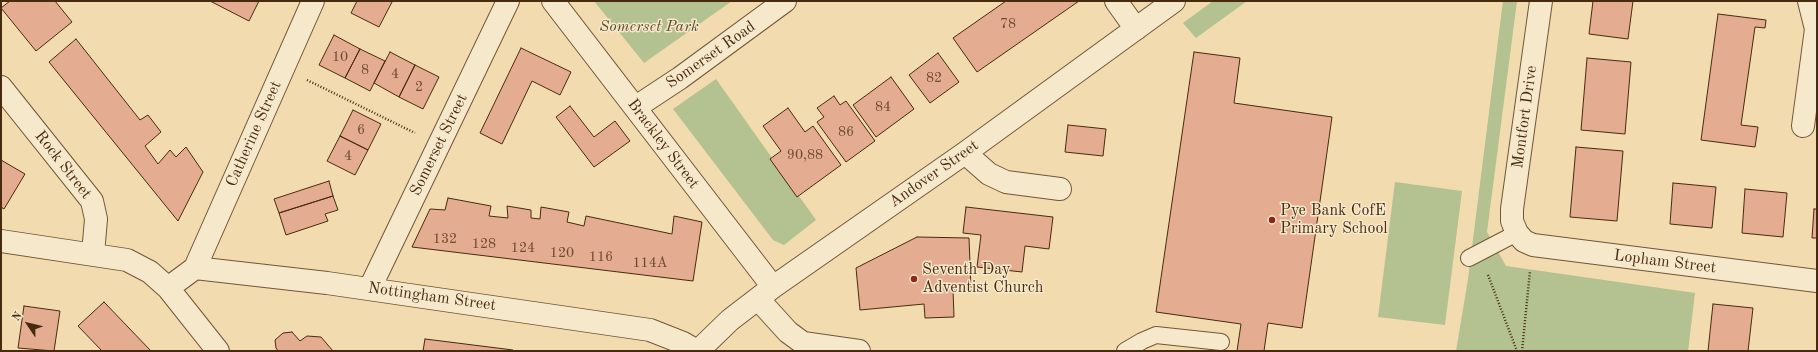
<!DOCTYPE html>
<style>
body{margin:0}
#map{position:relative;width:1818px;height:352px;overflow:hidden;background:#f1dbaf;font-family:"Old Standard TT",serif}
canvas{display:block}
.frame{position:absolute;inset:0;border:2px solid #482a11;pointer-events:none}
.north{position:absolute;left:8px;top:304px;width:40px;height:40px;-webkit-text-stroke:3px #f6e8cb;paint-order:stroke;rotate:305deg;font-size:11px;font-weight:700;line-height:16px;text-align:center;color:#482a11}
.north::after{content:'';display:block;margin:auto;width:14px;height:18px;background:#482a11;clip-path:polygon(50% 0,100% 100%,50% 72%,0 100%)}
</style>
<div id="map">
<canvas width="1818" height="352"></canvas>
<div class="frame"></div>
<div class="north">N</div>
</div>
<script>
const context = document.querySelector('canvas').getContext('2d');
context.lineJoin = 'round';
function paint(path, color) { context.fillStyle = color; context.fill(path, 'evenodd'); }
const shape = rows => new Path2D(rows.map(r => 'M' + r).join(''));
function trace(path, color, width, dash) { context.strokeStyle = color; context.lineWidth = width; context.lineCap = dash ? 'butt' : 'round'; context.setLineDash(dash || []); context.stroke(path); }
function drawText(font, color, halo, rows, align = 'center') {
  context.font = font + ' "Old Standard TT",serif'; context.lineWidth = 3; context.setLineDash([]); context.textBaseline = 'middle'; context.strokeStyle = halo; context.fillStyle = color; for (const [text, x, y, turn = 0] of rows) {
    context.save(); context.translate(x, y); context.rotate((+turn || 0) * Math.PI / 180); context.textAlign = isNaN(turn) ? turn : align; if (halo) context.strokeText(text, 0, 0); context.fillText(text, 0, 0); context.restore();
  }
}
paint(shape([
 [594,1,732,1,644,63],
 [1213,1,1247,1,1196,38,1183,23],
 [1503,1,1517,1,1487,232,1506,266,1695,293,1688,351,1456,351,1468,279],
 [716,79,816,220,784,245,773,240,673,109],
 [1395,182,1462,191,1445,325,1378,317]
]), '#b4c190');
const building = shape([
 [10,1,55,1,72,22,36,51,1,8,10,1],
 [210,1,259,1,249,21,210,1],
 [357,1,391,1,392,2,379,27,351,13,357,1],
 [1006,1,1079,1,977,72,953,38,1006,1],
 [1593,1,1633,1,1628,39,1589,34,1593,1],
 [1718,14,1766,20,1765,28,1755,27,1741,125,1758,127,1755,147,1701,140,1718,14],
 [334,35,360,49,345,78,319,65,334,35],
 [76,39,140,120,148,115,161,132,145,146,158,164,170,150,176,157,186,147,203,172,178,221,49,62,76,39],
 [521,48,571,72,560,95,532,81,502,144,480,133,521,48],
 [360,49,385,61,370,91,345,78,360,49],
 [390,52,415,65,399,97,374,83,390,52],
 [1194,52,1240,58,1234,103,1332,117,1302,328,1268,323,1264,351,1237,351,1241,324,1156,312,1194,52],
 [938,53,959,82,930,103,909,75,938,53],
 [1587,58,1631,62,1625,134,1581,130,1587,58],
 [415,65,439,77,423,109,399,97,415,65],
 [891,77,914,109,876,137,853,105,891,77],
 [834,96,840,105,846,101,875,141,846,162,817,122,824,117,817,108,834,96],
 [570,106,594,137,615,121,630,141,594,167,556,117,570,106],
 [788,108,805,132,813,126,841,165,797,197,770,159,781,151,763,126,788,108],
 [353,110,381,124,368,150,340,136,353,110],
 [1068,125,1106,129,1103,156,1065,152,1068,125],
 [340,136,368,150,355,175,327,161,340,136],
 [1576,147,1623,151,1617,221,1570,217,1576,147],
 [1,160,25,174,4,209,1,207,1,160],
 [329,181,333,196,279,213,274,199,329,181],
 [1673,183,1716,187,1712,228,1670,224,1673,183],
 [1745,189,1787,193,1783,237,1742,233,1745,189],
 [333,196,338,210,325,214,328,221,286,235,279,213,333,196],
 [448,198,491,206,489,216,508,218,507,206,531,210,531,218,540,219,541,207,569,212,567,222,584,226,586,216,672,234,674,216,702,222,693,281,412,247,430,209,445,210,448,198],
 [966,207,1053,217,1049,249,1025,246,1022,272,977,267,981,235,963,233,966,207],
 [1814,209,1817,209,1817,238,1812,238,1814,209],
 [917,237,969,238,971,289,953,290,954,317,925,318,924,304,860,310,856,268,917,237],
 [104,302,151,351,102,351,78,326,104,302],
 [1713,304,1753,308,1748,351,1708,351,1713,304],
 [24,306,60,311,54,351,18,348,24,306],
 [292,332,300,341,307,336,321,337,333,351,278,351,276,348,275,340,283,333,292,332],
 [425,339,513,350,513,351,423,351,425,339]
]);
paint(building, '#e4ac90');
trace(building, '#482a11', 1);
const service = shape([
 [1469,258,1517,233],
 [1125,351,1142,341,1156,335,1221,342]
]);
const minor = shape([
 [553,1,773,287],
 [1116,1,1136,29],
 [1541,1,1512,209,1512,221,1517,233,1524,241,1533,245,1817,281],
 [1,87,92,201,96,219,93,254],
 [636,107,680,78,785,1],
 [1803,126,1816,29,1809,1],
 [965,153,989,174,1006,182,1060,189],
 [1,241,127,260,150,272,168,288,218,351],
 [195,268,313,1],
 [168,288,195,268,327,283,650,330,683,343,697,351],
 [370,288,508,1],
 [758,299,788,332,803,343,859,351],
 [698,351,730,320,773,287,965,153,1174,1]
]);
trace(service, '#725638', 18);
trace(minor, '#725638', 24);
trace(shape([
 [307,80,415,133],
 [1488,275,1517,351],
 [1522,351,1530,271]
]), '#482a11', 2.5, [1, 2]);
trace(service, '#f6e8cb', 16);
trace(minor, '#f6e8cb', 22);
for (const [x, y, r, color] of [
 [1272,220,4,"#8f2418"],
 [914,279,4,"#8f2418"]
]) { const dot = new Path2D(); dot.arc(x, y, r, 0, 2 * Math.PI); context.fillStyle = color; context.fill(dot); trace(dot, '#f6e8cb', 1.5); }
drawText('14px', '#6f4a31', null, [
 ["78",1008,24],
 ["10",340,57],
 ["8",365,70],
 ["4",395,74],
 ["82",934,78],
 ["2",419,87],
 ["84",883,107],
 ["6",361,130],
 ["86",846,132],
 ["90,88",805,155],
 ["4",348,156],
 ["132",445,239],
 ["128",484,244],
 ["124",523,248],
 ["120",562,253],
 ["116",601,257],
 ["114A",650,263]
]);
drawText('italic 16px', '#5e482a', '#f6e8cb', [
 ["Somerset Park",649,27]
]);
drawText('16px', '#482a11', '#f6e8cb', [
 ["Somerset Road",711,55,-35],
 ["Montfort Drive",1525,117,-82],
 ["Catherine Street",254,134,-66],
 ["Brackley Street",663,144,53],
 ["Somerset Street",439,145,-64],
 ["Rock Street",63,165,52],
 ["Andover Street",934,174,-35],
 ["Lopham Street",1665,262,7],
 ["Nottingham Street",432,297,8]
]);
drawText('16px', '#482a11', '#f6e8cb', [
 ["Pye Bank CofE",1280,211],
 ["Primary School",1280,229],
 ["Seventh Day",922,270],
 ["Adventist Church",922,288]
], 'left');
</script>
